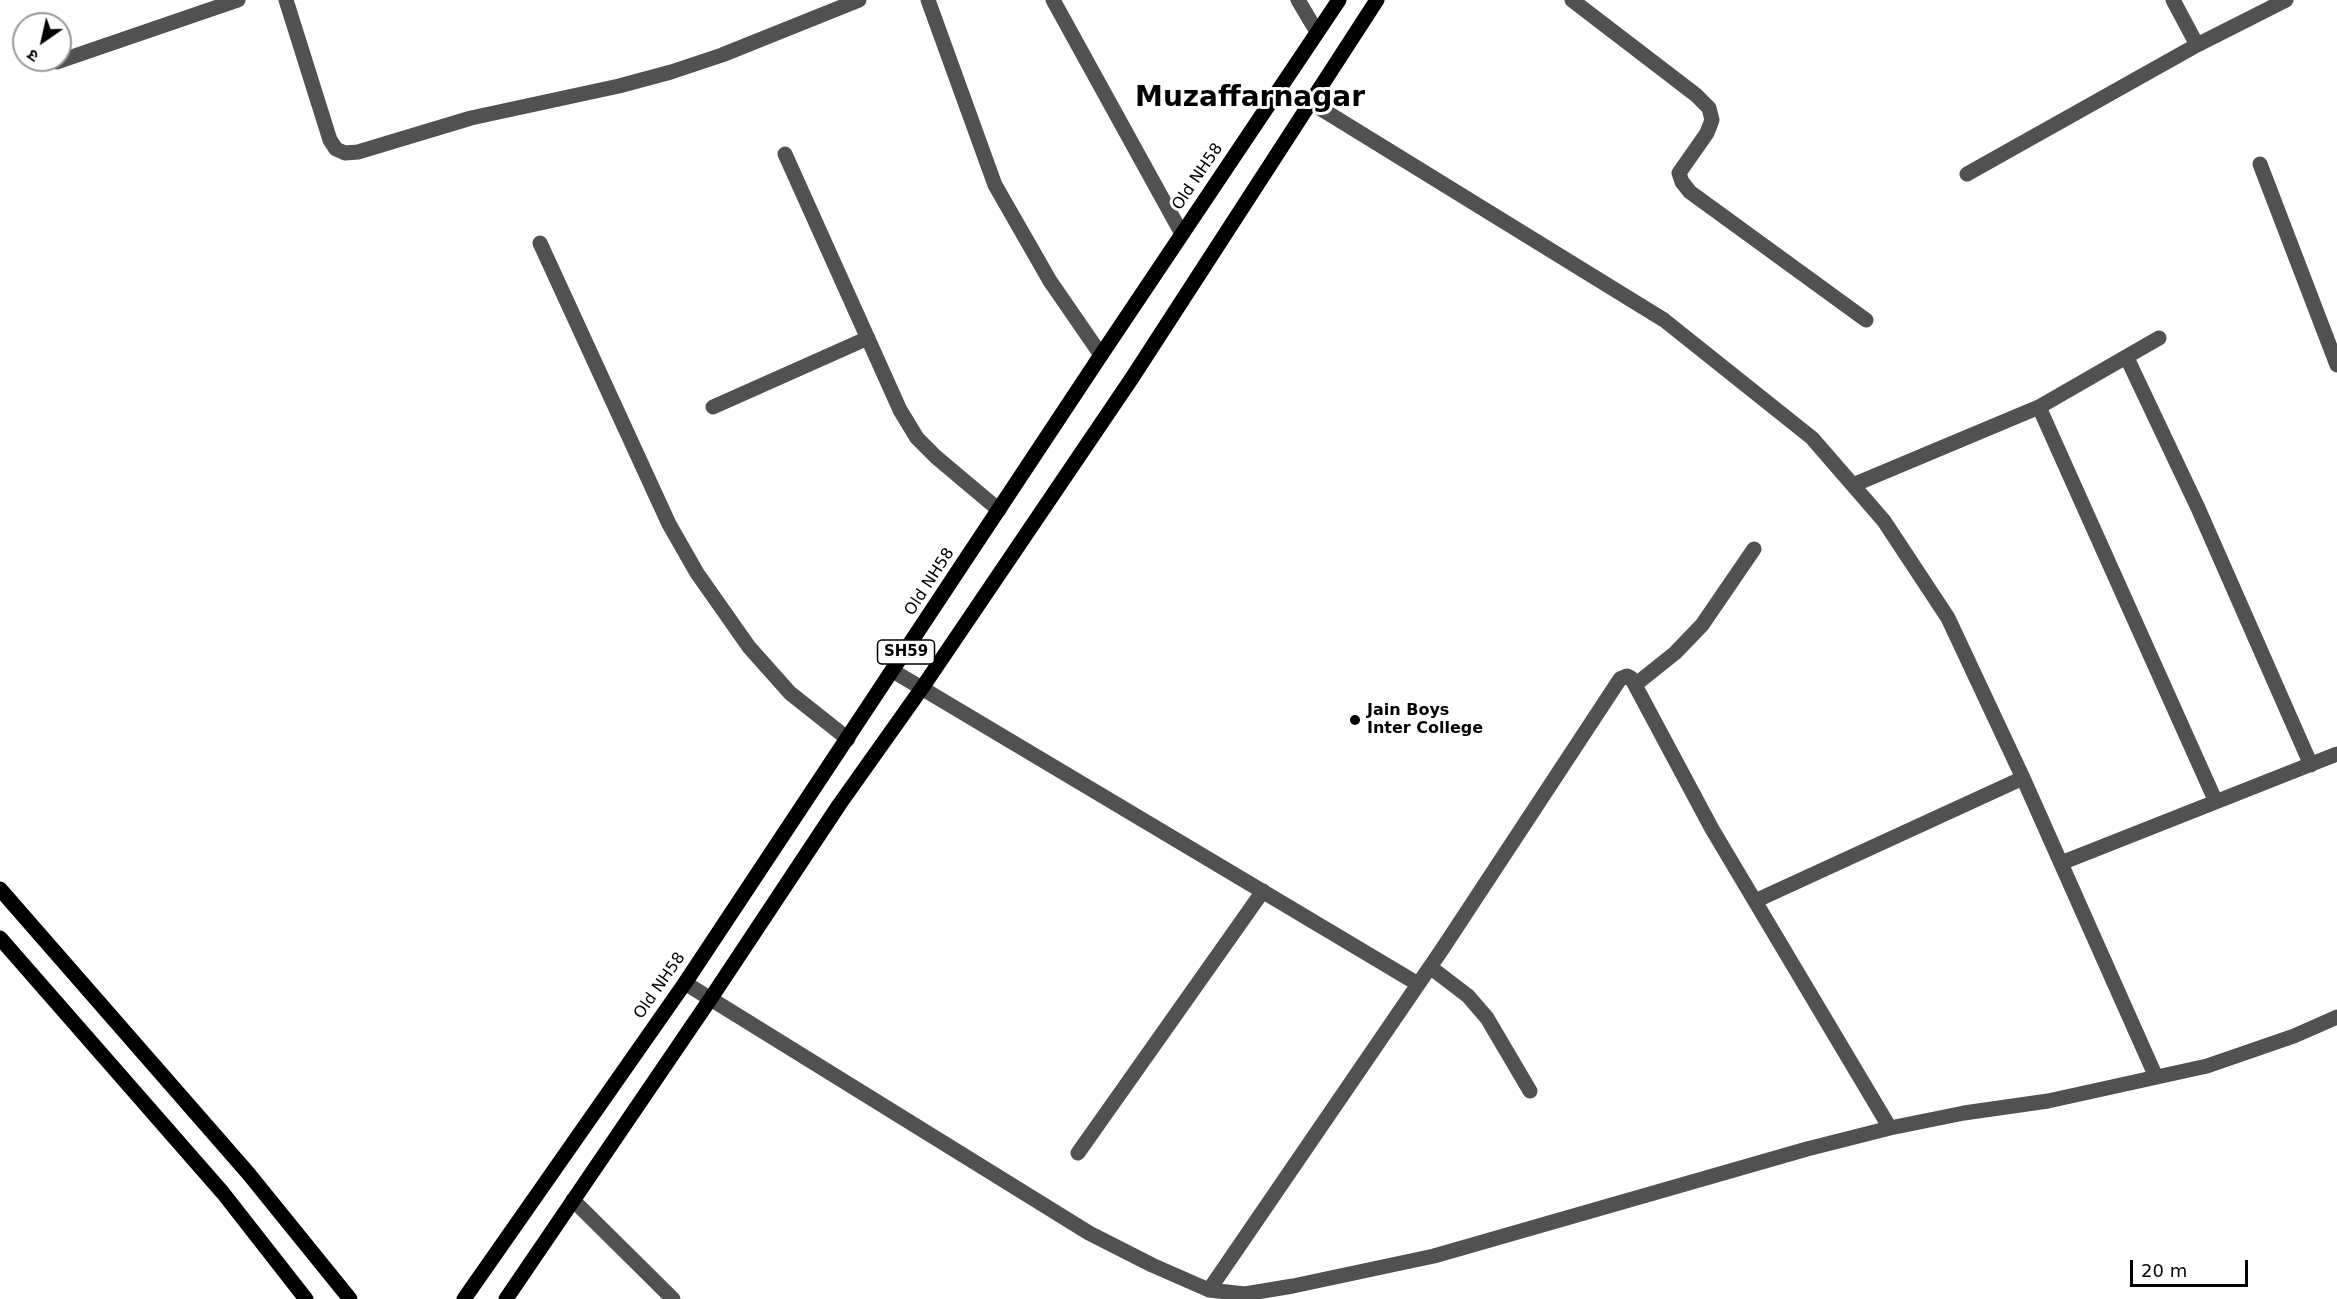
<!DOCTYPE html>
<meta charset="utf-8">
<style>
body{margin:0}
#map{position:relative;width:2337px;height:1299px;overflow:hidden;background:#fff;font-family:"DejaVu Sans","Noto Sans Devanagari",sans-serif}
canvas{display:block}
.north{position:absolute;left:12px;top:12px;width:60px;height:60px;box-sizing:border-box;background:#fff;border:2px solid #999;border-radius:50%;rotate:214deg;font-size:16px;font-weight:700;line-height:24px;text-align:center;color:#000}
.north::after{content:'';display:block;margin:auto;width:21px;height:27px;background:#000;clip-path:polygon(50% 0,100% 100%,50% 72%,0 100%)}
.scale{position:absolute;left:2130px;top:1260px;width:118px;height:27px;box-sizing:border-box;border:3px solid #000;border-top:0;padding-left:8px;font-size:18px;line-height:21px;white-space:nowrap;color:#000;-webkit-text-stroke:4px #fff;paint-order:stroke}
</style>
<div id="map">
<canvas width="2337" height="1299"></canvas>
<div class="north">उ</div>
<div class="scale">20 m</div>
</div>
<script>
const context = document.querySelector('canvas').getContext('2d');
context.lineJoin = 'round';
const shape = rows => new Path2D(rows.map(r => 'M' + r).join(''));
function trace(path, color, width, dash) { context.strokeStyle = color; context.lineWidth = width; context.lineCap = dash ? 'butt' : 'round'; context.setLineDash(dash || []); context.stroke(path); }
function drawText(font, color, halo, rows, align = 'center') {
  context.font = font + ' "DejaVu Sans",sans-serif'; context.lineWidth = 6; context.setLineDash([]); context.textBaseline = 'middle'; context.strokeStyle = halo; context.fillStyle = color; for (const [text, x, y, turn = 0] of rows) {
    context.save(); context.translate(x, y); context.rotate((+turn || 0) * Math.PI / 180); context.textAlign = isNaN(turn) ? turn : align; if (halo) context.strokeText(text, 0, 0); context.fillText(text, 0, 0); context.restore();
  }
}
trace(shape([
 [286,0,330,140,336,149,345,153,358,152,471,118,619,86,671,72,722,55,859,0],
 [928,0,995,185,1050,281,1101,355],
 [1053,0,1182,234],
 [1298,0,1317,32],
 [1572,0,1696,95,1709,108,1712,120,1707,133,1679,173,1682,182,1690,192,1866,320],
 [2173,0,2197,45,2286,0],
 [57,62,238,0],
 [1310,102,1664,320,1812,438,1884,521,1948,618,2023,778,2156,1077],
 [785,154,900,410,917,438,936,457,999,510],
 [2260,164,2337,365],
 [1967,174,2197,45],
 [540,243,669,524,697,573,749,647,790,693,848,739],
 [2127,358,2198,508,2311,765],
 [713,407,868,338],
 [2039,407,2216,802],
 [1853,485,2039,407,2159,338],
 [893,671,1418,984],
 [1635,685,1675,653,1702,625,1754,549],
 [2061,863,2337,754],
 [1755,901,2023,778],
 [1430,967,1468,996,1487,1018,1530,1091],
 [685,983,1089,1233,1152,1265,1209,1290,1245,1294,1293,1286,1434,1256,1807,1149,1890,1128,1964,1113,2048,1101,2207,1066,2294,1036,2337,1017],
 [1078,1153,1263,891],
 [573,1200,673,1299],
 [1209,1290,1443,948,1620,679,1627,676,1631,678,1635,685,1712,829,1890,1128]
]), '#515151', 15);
trace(shape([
 [0,889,248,1173,350,1299],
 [0,938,223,1193,306,1299],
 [464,1299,685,983,1101,355,1339,0],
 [506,1299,711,998,839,805,922,688,1132,378,1377,0]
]), '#000', 15);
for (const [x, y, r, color] of [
 [1355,720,6,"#000"]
]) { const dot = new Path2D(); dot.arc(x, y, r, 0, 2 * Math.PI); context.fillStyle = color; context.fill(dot); trace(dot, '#fff', 2); }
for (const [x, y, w] of [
 [906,652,57]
]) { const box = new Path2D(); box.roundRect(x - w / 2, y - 12, w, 24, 4.5); context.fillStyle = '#fff'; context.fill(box); trace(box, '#000', 1.5); }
drawText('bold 15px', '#000', null, [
 ["SH59",906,652]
]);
drawText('16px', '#000', '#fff', [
 ["Old NH58",1198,177,-56],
 ["Old NH58",930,582,-57],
 ["Old NH58",660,986,-55]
]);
drawText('bold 16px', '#000', '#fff', [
 ["Jain Boys",1367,711],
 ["Inter College",1367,729]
], 'left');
drawText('bold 28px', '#000', '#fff', [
 ["Muzaffarnagar",1250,99]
]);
</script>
